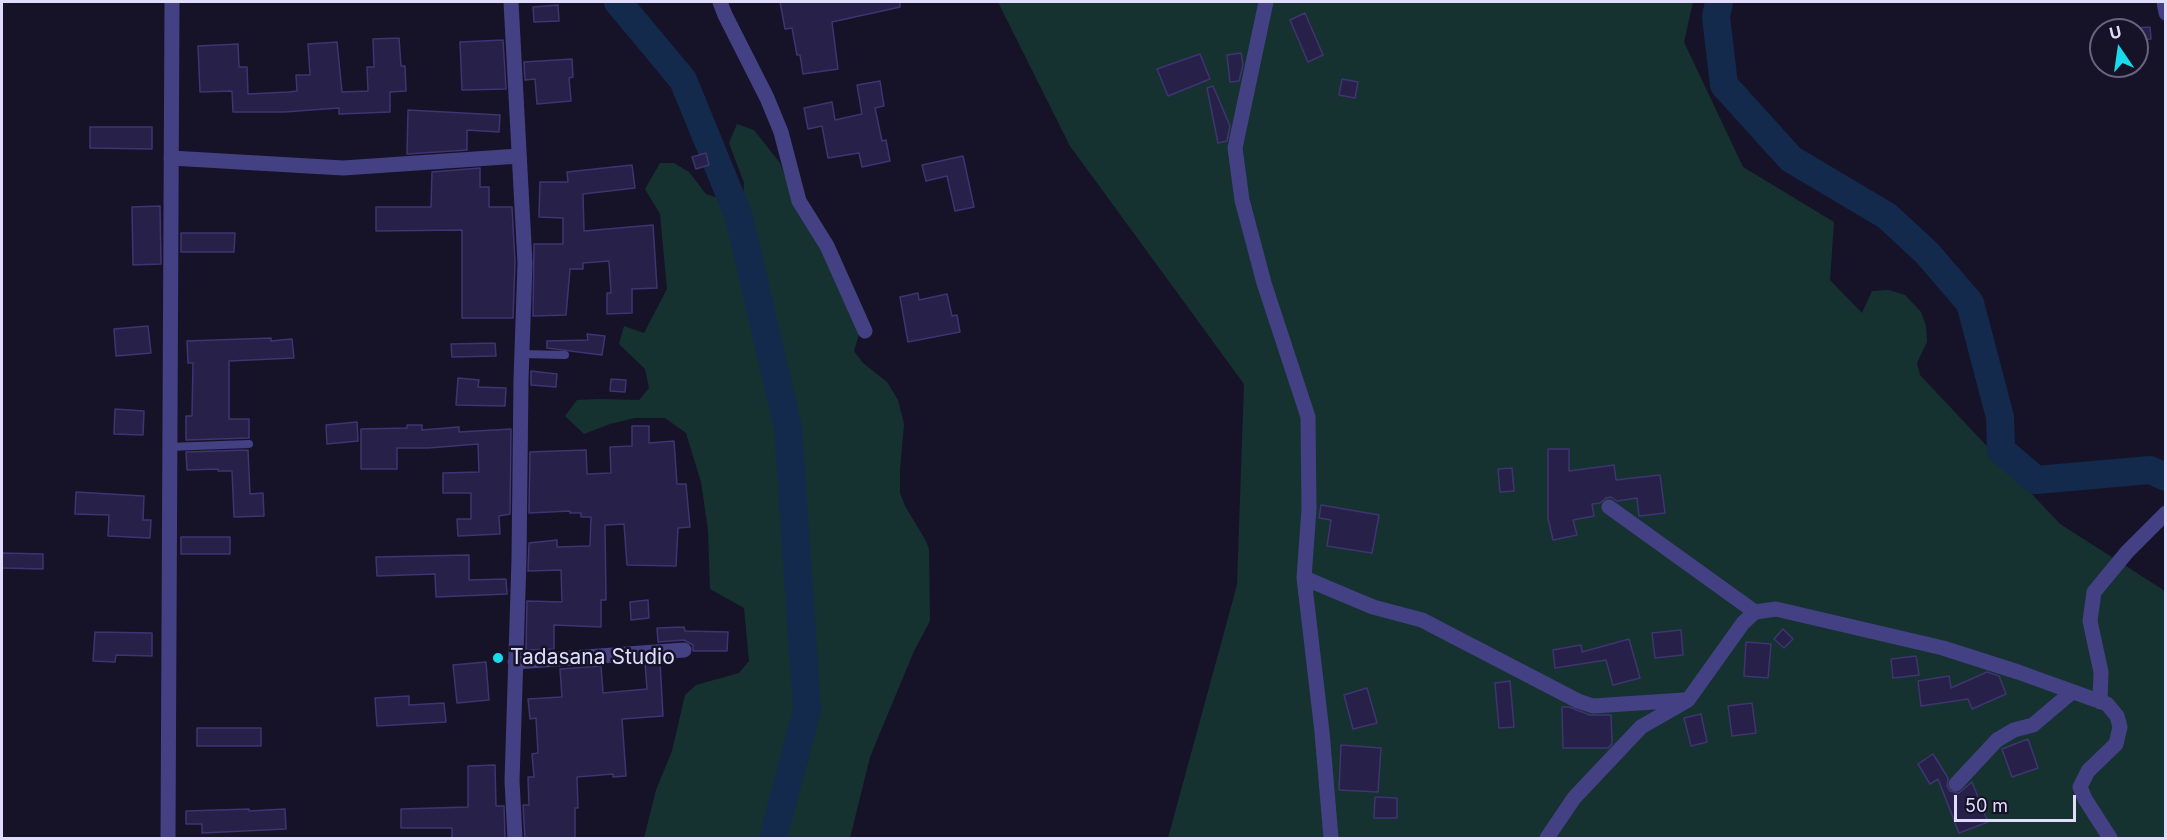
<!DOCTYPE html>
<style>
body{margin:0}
#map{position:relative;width:2167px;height:840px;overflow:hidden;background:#161328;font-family:Inter,sans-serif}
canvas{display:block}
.frame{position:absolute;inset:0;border:3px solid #e0ddfc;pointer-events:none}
.north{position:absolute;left:2089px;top:18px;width:60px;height:60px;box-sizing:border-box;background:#161328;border:2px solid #67647d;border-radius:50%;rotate:347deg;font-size:16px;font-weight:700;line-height:24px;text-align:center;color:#e0ddfc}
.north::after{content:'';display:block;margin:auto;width:21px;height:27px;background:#18dbed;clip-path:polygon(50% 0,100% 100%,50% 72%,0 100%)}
.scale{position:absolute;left:1954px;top:795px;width:122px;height:27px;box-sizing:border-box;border:3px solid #e0ddfc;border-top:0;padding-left:8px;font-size:18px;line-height:21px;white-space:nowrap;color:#e0ddfc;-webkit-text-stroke:4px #161328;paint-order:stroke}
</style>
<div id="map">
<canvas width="2167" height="840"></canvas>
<div class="frame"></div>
<div class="north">U</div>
<div class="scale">50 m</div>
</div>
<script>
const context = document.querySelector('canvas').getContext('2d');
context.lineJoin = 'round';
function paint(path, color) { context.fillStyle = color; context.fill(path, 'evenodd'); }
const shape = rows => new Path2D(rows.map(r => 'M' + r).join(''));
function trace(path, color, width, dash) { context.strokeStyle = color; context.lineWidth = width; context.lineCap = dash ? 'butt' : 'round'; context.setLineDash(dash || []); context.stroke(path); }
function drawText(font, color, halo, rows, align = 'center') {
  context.font = font + ' Inter,sans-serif'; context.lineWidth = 5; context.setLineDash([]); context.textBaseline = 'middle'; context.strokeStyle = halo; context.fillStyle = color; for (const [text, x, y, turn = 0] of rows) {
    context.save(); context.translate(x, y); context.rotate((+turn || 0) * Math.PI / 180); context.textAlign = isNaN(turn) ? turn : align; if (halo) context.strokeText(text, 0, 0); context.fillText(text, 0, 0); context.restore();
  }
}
paint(shape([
 [998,2,1693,2,1684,42,1743,167,1834,222,1830,280,1862,313,1872,291,1889,290,1905,295,1921,312,1926,326,1927,342,1917,363,1920,375,2060,524,2165,591,2165,838,1168,838,1237,585,1244,384,1070,146],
 [737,124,754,130,780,163,795,203,822,248,860,331,854,351,863,363,887,382,898,400,904,424,900,469,900,493,905,506,926,541,929,549,930,621,914,651,870,757,850,838,644,838,656,790,672,751,685,695,696,685,739,673,749,661,744,608,710,589,708,530,701,482,686,433,665,418,635,418,610,424,584,434,565,416,577,400,598,399,639,400,649,388,645,369,619,344,624,326,644,333,667,289,660,214,645,189,660,163,674,163,689,172,706,194,724,200,743,199,744,183,729,143]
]), '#163230');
trace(shape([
 [618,2,683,80,739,217,788,428,807,710,773,838],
 [1719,2,1716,17,1724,85,1791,159,1887,216,1927,253,1970,303,2000,417,2001,450,2036,480,2150,470,2166,477]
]), '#132a4c', 28);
const building = shape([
 [780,2,900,2,900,7,832,22,838,69,803,74,800,55,797,55,792,28,785,29,780,2],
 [558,5,559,21,534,22,533,7,558,5],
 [1305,13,1323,55,1308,62,1290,20,1305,13],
 [2150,27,2151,39,2137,40,2137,28,2150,27],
 [399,38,401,66,405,66,406,91,390,92,390,112,339,114,339,108,284,112,233,112,232,91,200,92,198,46,238,44,239,67,247,67,248,94,289,92,297,91,296,75,310,75,308,44,337,42,342,92,368,91,367,67,374,67,373,39,399,38],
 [503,40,506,89,462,90,460,42,503,40],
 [1241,53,1243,65,1239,81,1230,82,1227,55,1241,53],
 [1200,54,1210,79,1168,96,1157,69,1200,54],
 [572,59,573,77,569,78,571,101,537,104,535,79,525,80,524,62,572,59],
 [1342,79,1358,82,1355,98,1339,95,1342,79],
 [880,81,884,106,875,108,882,141,886,140,890,161,862,167,859,153,828,158,822,126,808,129,804,108,832,102,835,120,862,114,857,85,880,81],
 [1213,86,1230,126,1227,141,1218,143,1207,88,1213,86],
 [408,110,500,115,499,132,467,130,467,150,407,154,408,110],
 [90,127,152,127,152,149,90,148,90,127],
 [706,153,709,165,696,169,692,157,706,153],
 [963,156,974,207,955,211,947,176,926,181,922,165,963,156],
 [632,165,635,188,583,194,584,231,653,225,657,288,632,289,632,313,607,314,607,293,611,293,609,261,583,263,583,269,570,269,566,315,533,316,534,244,563,244,563,218,539,217,540,182,568,182,567,172,632,165],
 [480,168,480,187,489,187,489,207,512,207,515,263,513,318,462,318,462,230,376,231,376,207,431,207,432,172,480,168],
 [160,206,161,264,133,265,132,207,160,206],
 [181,233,235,233,234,252,181,252,181,233],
 [918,293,919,300,947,294,952,316,957,315,960,332,908,342,900,297,918,293],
 [148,326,151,353,116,356,114,329,148,326],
 [587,334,605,336,602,355,547,348,547,341,588,340,587,334],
 [271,338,271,341,292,339,294,358,229,361,229,419,249,419,249,438,186,440,186,416,192,416,193,363,188,363,187,341,271,338],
 [495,343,496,356,452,357,451,344,495,343],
 [531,371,557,374,556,387,531,385,531,371],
 [458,378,479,380,478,387,506,388,505,406,456,405,458,378],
 [611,379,626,380,625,392,610,391,611,379],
 [115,409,144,411,143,435,114,434,115,409],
 [357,422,358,441,327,444,326,425,357,422],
 [407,425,422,425,422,430,459,427,459,432,511,429,510,514,499,516,500,534,458,536,457,519,471,519,471,493,443,493,443,473,479,472,478,444,428,448,397,448,397,469,361,469,361,429,407,428,407,425],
 [632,426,649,426,649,443,674,441,677,484,686,484,690,527,678,528,676,566,627,565,624,524,605,525,606,600,601,600,601,627,554,625,554,649,526,650,527,601,562,602,561,570,528,571,529,543,557,540,557,547,590,546,591,517,581,517,581,513,570,513,570,511,529,513,530,452,586,450,587,474,611,473,610,447,632,446,632,426],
 [1548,449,1569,449,1569,471,1614,465,1616,480,1660,475,1665,513,1639,516,1637,498,1617,501,1611,497,1606,498,1600,503,1592,504,1594,516,1573,520,1577,535,1553,540,1548,518,1548,449],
 [248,450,250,494,263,493,264,516,234,517,232,471,218,471,218,469,187,470,186,452,248,450],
 [1512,468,1514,491,1500,492,1498,469,1512,468],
 [76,492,144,496,143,520,151,520,150,538,108,536,109,515,75,514,76,492],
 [1321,505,1379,515,1372,553,1327,546,1331,520,1319,518,1321,505],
 [181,537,230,537,230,554,181,554,181,537],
 [2,553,43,554,43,569,2,568,2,553],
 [469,555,469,580,506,579,507,594,436,597,435,574,377,576,376,557,469,555],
 [648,600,649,618,631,620,630,602,648,600],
 [684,627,685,631,728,632,727,651,693,651,693,645,684,640,658,642,657,628,684,627],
 [1783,629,1793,639,1784,648,1774,639,1783,629],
 [1681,630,1683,655,1655,658,1652,633,1681,630],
 [95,632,152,633,152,656,116,655,115,662,93,661,95,632],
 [1629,639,1640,678,1613,685,1606,660,1555,668,1553,650,1581,645,1582,652,1629,639],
 [1746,642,1771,644,1768,678,1744,676,1746,642],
 [1916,656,1919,675,1893,678,1891,659,1916,656],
 [660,661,663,716,622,719,626,776,613,777,613,774,577,777,578,808,575,808,575,838,525,838,523,805,529,805,528,777,534,777,532,754,538,753,536,718,530,719,528,699,562,697,560,669,601,666,603,693,647,689,645,663,660,661],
 [486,662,489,700,457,703,453,665,486,662],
 [1987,672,1999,676,2006,694,1972,709,1968,699,1921,706,1918,681,1949,676,1951,688,1987,672],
 [1510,681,1514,727,1499,728,1495,683,1510,681],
 [1367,688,1377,723,1353,729,1344,695,1367,688],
 [409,696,409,705,444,703,446,722,377,726,375,698,409,696],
 [1752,703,1756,733,1732,736,1728,706,1752,703],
 [1562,707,1569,707,1590,715,1611,715,1612,744,1608,748,1563,748,1562,707],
 [1701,714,1707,742,1691,746,1684,718,1701,714],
 [197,728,261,728,261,746,197,746,197,728],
 [2028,739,2038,768,2012,777,2002,749,2028,739],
 [1341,745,1381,748,1378,792,1339,790,1341,745],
 [1933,754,1948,778,1947,786,1950,791,1959,793,1972,782,1988,822,1959,833,1938,779,1930,784,1918,764,1933,754],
 [495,765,496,806,504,806,505,838,452,838,452,828,401,828,401,809,468,807,468,766,495,765],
 [1375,797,1397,798,1397,818,1374,818,1375,797],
 [249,809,249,811,285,809,286,829,202,833,202,824,186,824,186,811,249,809]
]);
paint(building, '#272048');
trace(building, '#3f3472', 1.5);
trace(shape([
 [522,354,565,355],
 [169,447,249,444]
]), '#434184', 8);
trace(shape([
 [511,2,525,263,521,380,519,559,512,781,515,838],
 [720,2,725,15,767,98,781,132,799,201,827,246,865,331],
 [1266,2,1235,148,1242,200,1264,283,1308,417,1309,509,1304,578,1322,732,1331,838],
 [2164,2,2166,13],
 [171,158,343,168,519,156],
 [1609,507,1755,612],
 [1304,578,1373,607,1422,620,1578,701,1593,706,1684,700],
 [515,662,684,650],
 [2100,702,2101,672,2090,621,2094,592,2127,552,2166,513],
 [1956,784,1997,740,2014,730,2033,725,2072,692],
 [168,838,172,2],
 [1547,838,1574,798,1641,727,1688,700,1743,623,1755,612,1776,609,1943,648,2018,672,2107,704,2117,716,2120,727,2116,744,2088,771,2080,787,2085,799,2110,838]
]), '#434184', 15);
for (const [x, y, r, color] of [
 [498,658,6,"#18dbed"]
]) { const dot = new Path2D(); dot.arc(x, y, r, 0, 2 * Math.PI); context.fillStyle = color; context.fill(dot); trace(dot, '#161328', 2); }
drawText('21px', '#e0ddfc', '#161328', [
 ["Tadasana Studio",510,658]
], 'left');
</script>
